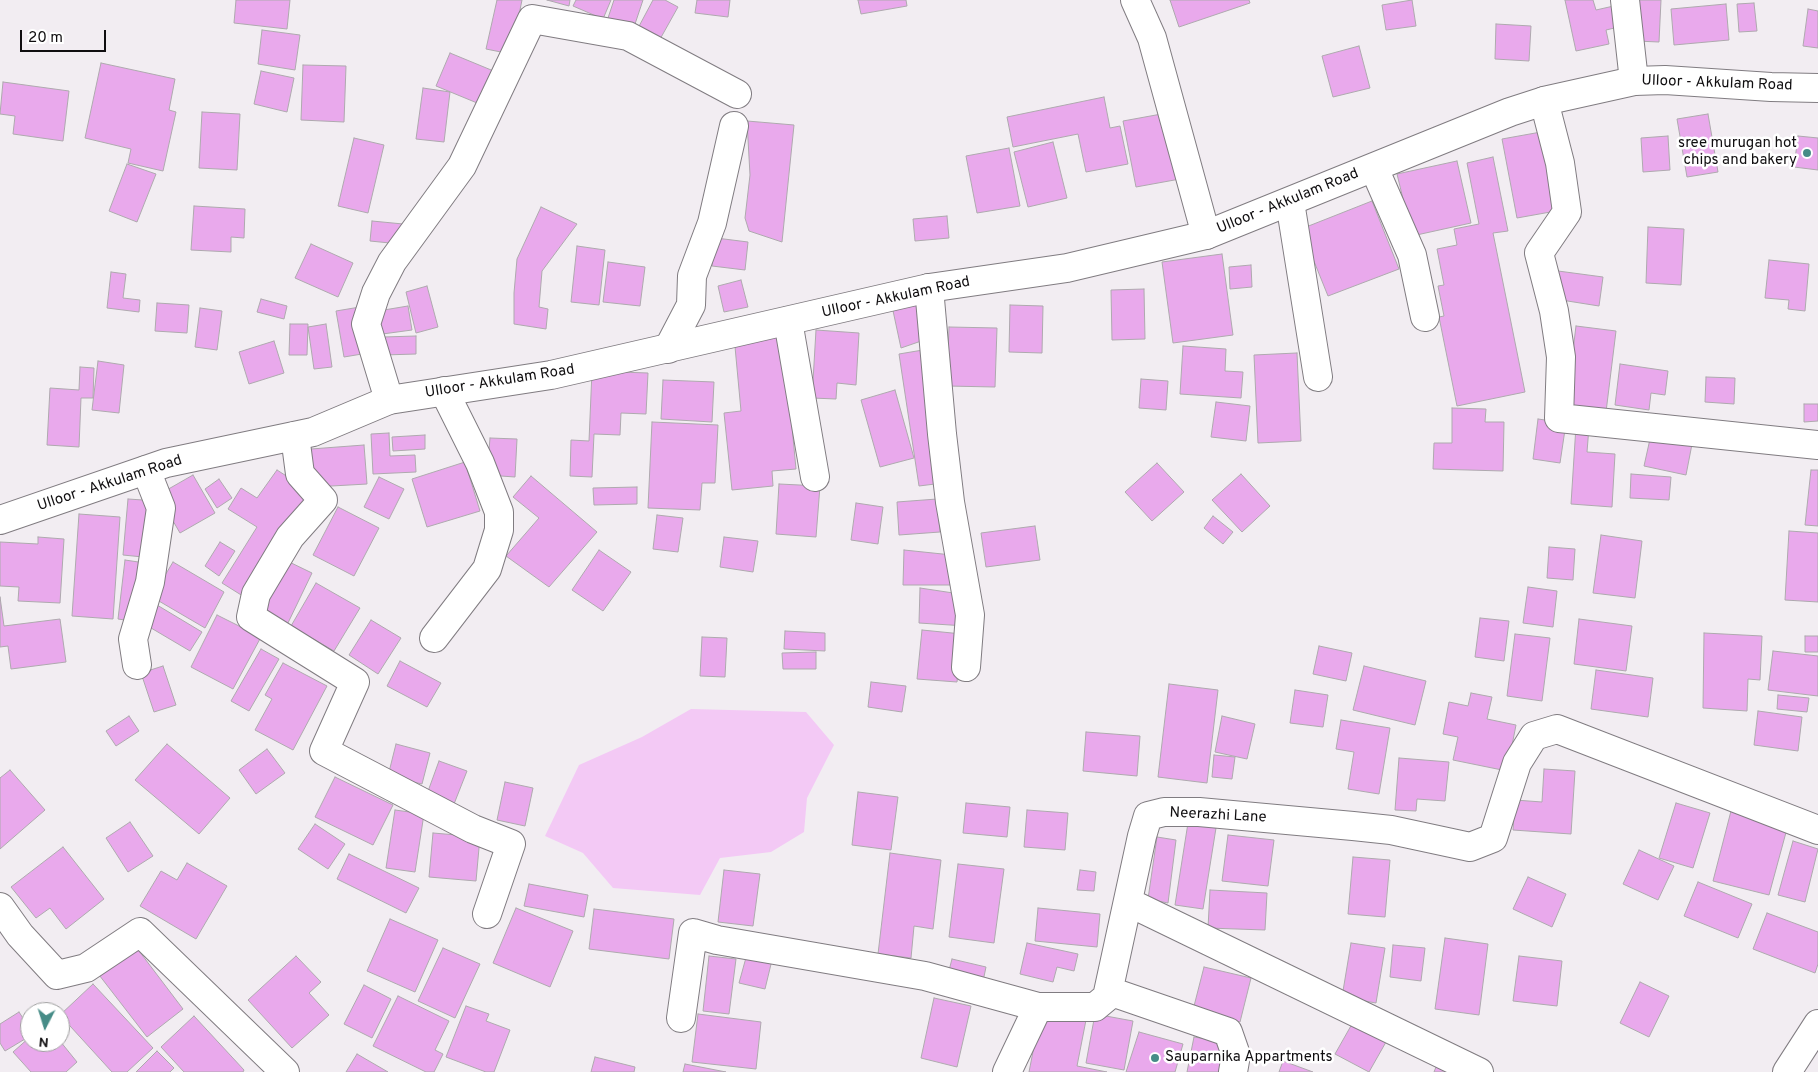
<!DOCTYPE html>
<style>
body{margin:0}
#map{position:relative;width:1818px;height:1072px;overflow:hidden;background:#f2edf2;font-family:Overpass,sans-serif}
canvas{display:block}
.north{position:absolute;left:20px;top:1002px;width:50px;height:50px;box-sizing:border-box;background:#fff;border:1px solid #9f9f9f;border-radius:50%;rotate:185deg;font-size:14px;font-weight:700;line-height:20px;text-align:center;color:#100e10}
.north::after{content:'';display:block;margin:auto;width:18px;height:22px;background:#468c87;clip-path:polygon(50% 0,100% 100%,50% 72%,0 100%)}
.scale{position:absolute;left:20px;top:30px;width:86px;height:22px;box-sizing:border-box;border:2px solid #100e10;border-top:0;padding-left:6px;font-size:15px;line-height:18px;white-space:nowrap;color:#100e10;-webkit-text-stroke:4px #fff;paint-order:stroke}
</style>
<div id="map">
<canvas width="1818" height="1072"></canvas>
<div class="north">N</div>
<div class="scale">20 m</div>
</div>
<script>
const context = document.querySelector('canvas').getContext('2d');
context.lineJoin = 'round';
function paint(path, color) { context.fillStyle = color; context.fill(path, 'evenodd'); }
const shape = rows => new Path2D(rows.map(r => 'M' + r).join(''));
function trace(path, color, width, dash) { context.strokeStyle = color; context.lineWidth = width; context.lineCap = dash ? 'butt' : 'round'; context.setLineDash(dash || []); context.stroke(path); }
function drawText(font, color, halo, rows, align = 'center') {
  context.font = font + ' Overpass,sans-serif'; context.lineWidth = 5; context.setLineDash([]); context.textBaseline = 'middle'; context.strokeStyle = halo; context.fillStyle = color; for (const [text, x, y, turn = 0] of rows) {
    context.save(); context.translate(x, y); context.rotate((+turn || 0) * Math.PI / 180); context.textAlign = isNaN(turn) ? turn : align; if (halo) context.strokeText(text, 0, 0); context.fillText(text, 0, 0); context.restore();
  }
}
paint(shape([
 [691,709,806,712,834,745,807,798,804,832,771,852,720,858,700,895,613,888,583,853,545,836,579,765,642,737]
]), '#f3c9f5');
const building = shape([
 [236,0,290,0,287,29,234,23,236,0],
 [497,0,522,0,511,54,486,49,497,0],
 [547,0,570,0,569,6,547,0],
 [576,0,611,0,603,19,573,6,576,0],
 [614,0,643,0,633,30,607,21,614,0],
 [653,0,665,0,678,7,659,41,637,30,653,0],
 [697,0,730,0,728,17,695,13,697,0],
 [858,0,906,0,907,6,861,14,858,0],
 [1170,0,1249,0,1250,3,1179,27,1170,0],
 [1412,0,1416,26,1386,30,1382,5,1412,0],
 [1565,0,1593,0,1596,10,1618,5,1623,26,1606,30,1609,44,1576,51,1565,0],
 [1638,0,1661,0,1659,42,1636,41,1638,0],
 [1754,3,1757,31,1739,32,1737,4,1754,3],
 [1726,4,1729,40,1674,45,1671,9,1726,4],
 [1808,9,1818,11,1818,48,1803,46,1808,9],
 [1496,24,1531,26,1529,61,1495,59,1496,24],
 [262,30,300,35,295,70,258,64,262,30],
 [1359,46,1370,88,1333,97,1322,56,1359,46],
 [450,53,496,72,482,105,436,86,450,53],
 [101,63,175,79,169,110,176,112,163,171,128,163,131,149,85,138,101,63],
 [303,65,346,66,344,122,301,120,303,65],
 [261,71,294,78,287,112,254,104,261,71],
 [3,82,69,91,63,141,13,134,15,116,0,114,3,82],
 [423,88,450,92,444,142,416,139,423,88],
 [1104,97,1110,128,1120,126,1128,164,1086,172,1078,134,1013,147,1007,117,1104,97],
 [202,112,240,114,237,170,199,168,202,112],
 [1167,113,1180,179,1136,187,1123,121,1167,113],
 [1708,114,1718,172,1687,177,1677,119,1708,114],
 [747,121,794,125,782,242,749,231,745,218,750,175,747,121],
 [1541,132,1556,211,1517,218,1502,139,1541,132],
 [1668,136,1670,170,1643,172,1641,138,1668,136],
 [1798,136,1818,138,1818,170,1794,167,1798,136],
 [354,138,384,145,368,213,338,206,354,138],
 [1053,142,1067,198,1028,207,1014,152,1053,142],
 [1009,148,1020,206,977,213,966,156,1009,148],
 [1493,157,1508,231,1493,233,1525,392,1457,406,1439,317,1444,316,1438,286,1444,285,1437,249,1457,245,1454,229,1479,224,1467,163,1493,157],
 [1457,161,1471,223,1412,236,1397,174,1457,161],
 [127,164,156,174,137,222,109,211,127,164],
 [1372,201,1399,269,1328,296,1301,229,1372,201],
 [194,206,245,209,244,238,231,237,231,252,191,250,194,206],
 [541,207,577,224,542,271,539,307,548,309,546,329,514,324,514,293,517,259,541,207],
 [947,216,949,238,915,241,913,219,947,216],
 [372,221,403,224,400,244,370,241,372,221],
 [1648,227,1684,229,1681,285,1646,283,1648,227],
 [716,238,748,242,745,270,712,266,716,238],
 [311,244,353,263,338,297,295,278,311,244],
 [577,246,605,250,599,305,571,302,577,246],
 [1222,254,1233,335,1173,343,1162,262,1222,254],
 [1769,260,1809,264,1805,311,1788,309,1789,300,1765,298,1769,260],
 [608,262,645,267,640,306,603,302,608,262],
 [1251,265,1252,287,1230,289,1229,267,1251,265],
 [1558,271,1603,277,1599,306,1555,299,1558,271],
 [111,272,126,274,123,298,140,300,139,312,107,308,111,272],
 [741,280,748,307,724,312,718,286,741,280],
 [427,286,438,327,416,333,406,292,427,286],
 [1144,289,1145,339,1112,340,1111,290,1144,289],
 [261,299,287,306,284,319,257,312,261,299],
 [921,300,927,339,901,348,892,306,921,300],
 [157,303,189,305,187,333,155,331,157,303],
 [1010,305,1043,306,1042,353,1009,352,1010,305],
 [408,306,412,330,375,335,372,312,408,306],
 [360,307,368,353,344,357,336,311,360,307],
 [200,308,222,311,217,350,195,347,200,308],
 [290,324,308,324,307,355,289,355,290,324],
 [326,324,332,367,314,369,308,327,326,324],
 [1576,326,1616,331,1606,412,1566,407,1576,326],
 [949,327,997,328,995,387,947,386,949,327],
 [816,330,859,333,856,385,837,383,836,399,812,398,816,330],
 [783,331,796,469,772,471,773,486,732,490,724,413,741,411,734,336,783,331],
 [416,336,416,354,383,355,383,337,416,336],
 [274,341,284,373,249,384,239,352,274,341],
 [1183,346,1226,349,1225,371,1243,372,1241,398,1180,394,1183,346],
 [923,350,943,483,919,486,899,354,923,350],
 [1297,353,1301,441,1258,443,1254,355,1297,353],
 [98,361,124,365,119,413,92,410,98,361],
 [1620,364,1668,371,1665,395,1651,393,1649,410,1615,405,1620,364],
 [80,367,94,368,93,398,81,398,79,447,47,445,50,388,79,390,80,367],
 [592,371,648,373,646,414,621,413,620,435,594,434,592,477,570,476,571,440,589,441,592,371],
 [1706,377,1735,378,1734,404,1705,402,1706,377],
 [1141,379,1168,381,1166,410,1139,408,1141,379],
 [663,380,714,382,712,422,661,419,663,380],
 [895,390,914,458,880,467,861,400,895,390],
 [1216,402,1250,406,1246,441,1211,437,1216,402],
 [1804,404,1818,404,1818,421,1804,422,1804,404],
 [1452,408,1486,409,1485,422,1504,422,1503,471,1433,469,1434,443,1452,443,1452,408],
 [1538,419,1566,423,1560,463,1533,459,1538,419],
 [652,422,718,425,715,483,702,483,700,510,648,508,652,422],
 [1576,426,1589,427,1587,452,1615,454,1612,507,1571,504,1576,426],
 [1652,430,1693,439,1686,475,1644,466,1652,430],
 [389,433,390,456,415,455,416,472,373,474,371,434,389,433],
 [425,435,425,449,393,451,392,437,425,435],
 [490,438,517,439,515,477,487,475,490,438],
 [364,445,367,484,314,487,311,449,364,445],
 [465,462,480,511,427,527,412,479,465,462],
 [1157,463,1184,492,1152,521,1125,492,1157,463],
 [277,470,313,493,246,598,222,583,257,527,228,509,241,488,257,498,277,470],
 [1811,470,1818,470,1818,526,1805,525,1811,470],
 [1241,474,1270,506,1242,532,1212,500,1241,474],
 [1631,474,1671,477,1669,500,1630,498,1631,474],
 [193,475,215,513,180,533,158,495,193,475],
 [531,476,597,532,549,587,506,556,539,518,513,497,531,476],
 [379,477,404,489,389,519,364,507,379,477],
 [219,479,232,498,217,508,205,489,219,479],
 [779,484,820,486,816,537,776,534,779,484],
 [637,487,637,504,594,505,593,488,637,487],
 [128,499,158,501,153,558,123,555,128,499],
 [937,499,940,532,899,535,897,502,937,499],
 [856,503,883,507,878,544,851,540,856,503],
 [338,507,379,528,354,576,313,555,338,507],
 [79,514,120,517,113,619,72,616,79,514],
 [657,515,683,518,678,552,653,549,657,515],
 [1213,516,1233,532,1223,544,1204,528,1213,516],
 [1035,526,1040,560,986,567,981,533,1035,526],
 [1789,531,1818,533,1818,602,1785,600,1789,531],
 [1601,535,1642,541,1635,598,1593,593,1601,535],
 [38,537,64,539,60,603,18,601,19,587,0,586,0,542,38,544,38,537],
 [724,537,758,541,753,572,720,567,724,537],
 [220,542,235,551,219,576,205,566,220,542],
 [1549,547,1575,549,1573,580,1547,578,1549,547],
 [599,550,631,572,603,611,572,590,599,550],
 [904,550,952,555,959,585,903,585,904,550],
 [281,558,312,573,287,625,256,610,281,558],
 [125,560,145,563,138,622,118,619,125,560],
 [173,562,224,592,205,628,152,597,173,562],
 [316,583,360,608,334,651,291,626,316,583],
 [1528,587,1557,591,1553,627,1523,623,1528,587],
 [920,588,960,594,966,626,919,623,920,588],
 [0,597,4,626,60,619,66,662,11,669,8,646,0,647,0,597],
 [157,605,202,632,190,651,146,625,157,605],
 [217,615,261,637,233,689,191,667,217,615],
 [1480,618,1509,621,1504,661,1475,657,1480,618],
 [1579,619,1632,626,1626,671,1574,664,1579,619],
 [371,620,401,638,378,674,349,655,371,620],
 [922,630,962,634,957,682,917,679,922,630],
 [785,631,825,633,825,651,784,649,785,631],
 [1704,633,1762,636,1760,680,1748,679,1747,711,1703,708,1704,633],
 [1515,634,1550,638,1542,701,1507,696,1515,634],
 [1805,636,1818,636,1818,652,1805,652,1805,636],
 [702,637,727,638,725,677,700,676,702,637],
 [1319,646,1352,653,1346,681,1313,674,1319,646],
 [261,649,279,659,249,711,231,701,261,649],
 [1773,651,1818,656,1818,696,1768,690,1773,651],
 [816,652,816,669,783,669,782,653,816,652],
 [400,661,441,683,427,707,387,686,400,661],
 [283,663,327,686,293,750,255,730,272,699,265,695,283,663],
 [163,666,176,705,154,712,141,673,163,666],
 [1364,666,1426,681,1415,725,1353,710,1364,666],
 [1596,670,1653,678,1648,717,1591,709,1596,670],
 [871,682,906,686,902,712,868,707,871,682],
 [1169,684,1218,690,1207,783,1158,777,1169,684],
 [1295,690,1328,695,1323,727,1290,723,1295,690],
 [1471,693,1492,697,1487,719,1516,725,1507,771,1453,760,1458,737,1443,734,1449,702,1468,706,1471,693],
 [1778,695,1809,698,1807,712,1777,709,1778,695],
 [1758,711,1802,717,1798,751,1754,745,1758,711],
 [129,716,139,731,116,746,106,731,129,716],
 [1222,716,1255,724,1247,759,1215,752,1222,716],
 [1341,720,1390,728,1379,794,1348,789,1354,752,1336,749,1341,720],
 [1086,732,1140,736,1137,776,1083,771,1086,732],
 [167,744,230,798,199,834,135,780,167,744],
 [396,744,430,753,422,784,388,776,396,744],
 [267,749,285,773,256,794,239,770,267,749],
 [1214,755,1235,757,1232,779,1212,777,1214,755],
 [1399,758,1449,762,1445,801,1417,799,1416,811,1395,810,1399,758],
 [439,761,467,771,454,804,427,794,439,761],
 [1544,769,1575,771,1571,834,1513,830,1515,800,1542,802,1544,769],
 [10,770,45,810,0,849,0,778,10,770],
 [335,777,393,805,373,845,315,817,335,777],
 [505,782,533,788,525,826,497,820,505,782],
 [858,792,898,797,891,850,852,845,858,792],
 [966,803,1010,807,1007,837,963,833,966,803],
 [1676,803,1710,813,1693,868,1659,858,1676,803],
 [395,810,424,814,415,872,386,868,395,810],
 [1027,810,1068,813,1065,850,1024,847,1027,810],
 [1731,811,1788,825,1769,895,1713,881,1731,811],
 [130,822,153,856,128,872,106,838,130,822],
 [1188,823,1216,828,1203,909,1175,905,1188,823],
 [315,824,345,844,328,869,298,849,315,824],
 [433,833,480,837,476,881,429,877,433,833],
 [1228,835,1274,840,1268,886,1222,881,1228,835],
 [1157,837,1176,840,1168,903,1148,899,1157,837],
 [1793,841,1818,849,1805,902,1778,895,1793,841],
 [63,847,104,899,66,929,50,908,36,918,11,887,63,847],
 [1639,850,1674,866,1658,900,1623,884,1639,850],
 [890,853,941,860,933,929,914,926,911,958,878,954,890,853],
 [349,854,419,888,406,913,337,879,349,854],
 [1353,857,1390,860,1385,917,1348,914,1353,857],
 [187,863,227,886,196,939,140,906,161,871,177,880,187,863],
 [958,864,1004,869,994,943,949,937,958,864],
 [724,870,760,874,753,926,718,922,724,870],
 [1080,870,1096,872,1094,891,1077,890,1080,870],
 [1528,877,1566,894,1552,927,1513,909,1528,877],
 [1698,882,1752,904,1738,938,1684,916,1698,882],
 [529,884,588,895,584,917,524,906,529,884],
 [1210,890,1267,893,1265,930,1208,928,1210,890],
 [516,908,573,931,550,987,493,963,516,908],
 [1038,908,1100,914,1097,947,1035,941,1038,908],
 [594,909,674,919,669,959,589,949,594,909],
 [1767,913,1818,932,1818,964,1815,973,1753,949,1767,913],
 [390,919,438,940,415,992,367,971,390,919],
 [1445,938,1488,944,1479,1015,1435,1009,1445,938],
 [133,943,183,1009,147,1037,96,971,133,943],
 [1027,943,1078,954,1074,971,1057,967,1053,982,1020,974,1027,943],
 [1351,943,1385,948,1376,1003,1342,997,1351,943],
 [1393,945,1425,948,1421,981,1390,977,1393,945],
 [443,948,480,964,455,1018,418,1001,443,948],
 [747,954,772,960,765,989,739,983,747,954],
 [296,956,321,982,309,993,329,1015,292,1048,248,1000,296,956],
 [709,956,736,959,729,1014,703,1011,709,956],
 [1519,956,1562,961,1557,1006,1513,1001,1519,956],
 [952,959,986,967,982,986,947,978,952,959],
 [1204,967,1251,978,1240,1022,1193,1010,1204,967],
 [1640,982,1669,996,1649,1037,1620,1023,1640,982],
 [93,984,153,1048,127,1072,112,1072,60,1015,93,984],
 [364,985,391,999,372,1038,344,1024,364,985],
 [398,996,449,1021,435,1050,443,1054,434,1072,426,1072,373,1046,398,996],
 [934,998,971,1006,957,1067,921,1058,934,998],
 [466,1006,489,1014,486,1021,510,1030,494,1072,486,1072,446,1057,466,1006],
 [1041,1011,1086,1020,1077,1066,1107,1072,1029,1072,1041,1011],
 [19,1012,30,1029,30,1036,5,1051,0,1043,0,1024,19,1012],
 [698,1014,761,1022,756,1069,692,1062,698,1014],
 [1095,1014,1133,1021,1124,1070,1086,1063,1095,1014],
 [194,1016,244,1070,243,1072,184,1072,161,1047,194,1016],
 [1352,1024,1386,1042,1369,1072,1335,1054,1352,1024],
 [1139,1032,1183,1044,1175,1072,1126,1072,1139,1032],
 [30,1037,30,1042,60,1041,77,1062,66,1072,31,1072,13,1052,30,1037],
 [1194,1037,1224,1042,1219,1072,1187,1072,1194,1037],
 [157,1051,174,1068,170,1072,136,1072,157,1051],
 [357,1054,388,1072,346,1072,357,1054],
 [595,1057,635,1067,634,1072,591,1072,595,1057],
 [1283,1061,1313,1072,1279,1072,1283,1061],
 [1438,1062,1459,1072,1434,1072,1438,1062],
 [685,1064,726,1072,683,1072,685,1064]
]);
paint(building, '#e9a9ec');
trace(building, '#aea9ae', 1);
const minor = shape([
 [1135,0,1152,38,1206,235],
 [1625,0,1634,81],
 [1544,101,1560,163,1567,212,1539,253,1554,311,1561,357,1559,418,1818,445],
 [1374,168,1412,255,1425,317],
 [1290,202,1318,377],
 [929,288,942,434,950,502,970,615,966,667],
 [788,321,815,477],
 [668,349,691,305,692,276,712,223,734,126],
 [389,400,366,324,376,293,392,262,462,166,532,19,628,36,737,94],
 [295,436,300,474,323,500,290,537,256,594,251,617,355,682,324,751,473,829,511,844,487,914],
 [434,638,487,569,499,530,499,512,480,463,444,391],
 [137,665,133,639,150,582,161,508,146,470],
 [1128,902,1479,1072],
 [0,907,20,935,57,975,86,968,140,932,285,1072],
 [1109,991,1228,1032,1236,1055,1233,1072],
 [681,1018,693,933,717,940,925,976,1038,1007],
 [1007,1072,1038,1007,1095,1007,1107,997,1142,836,1148,816,1164,812,1199,812,1353,826,1391,830,1470,847,1493,838,1517,763,1534,736,1557,729,1818,830],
 [1787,1072,1818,1024]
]);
const major = shape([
 [0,520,166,463,313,432,389,400,551,375,929,288,1067,268,1206,235,1510,112,1544,101,1634,81,1665,80,1771,87,1818,88]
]);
trace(minor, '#807c81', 30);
trace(major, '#807c81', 30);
trace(minor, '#fff', 28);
trace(major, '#fff', 28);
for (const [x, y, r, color] of [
 [1807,153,5,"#468c87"],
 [1155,1058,5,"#468c87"]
]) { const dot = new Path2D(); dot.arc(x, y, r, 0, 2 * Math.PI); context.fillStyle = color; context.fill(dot); trace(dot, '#fff', 2); }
drawText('15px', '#100e10', '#fff', [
 ["Ulloor - Akkulam Road",1717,84,2],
 ["Ulloor - Akkulam Road",1288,202,-22],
 ["Ulloor - Akkulam Road",896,298,-12],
 ["Ulloor - Akkulam Road",500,382,-9],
 ["Ulloor - Akkulam Road",110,484,-18],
 ["Neerazhi Lane",1218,816,3]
]);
drawText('15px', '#100e10', '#fff', [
 ["sree murugan hot",1797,144],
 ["chips and bakery",1797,161],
 ["Sauparnika Appartments",1165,1058,"left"]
], 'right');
</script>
